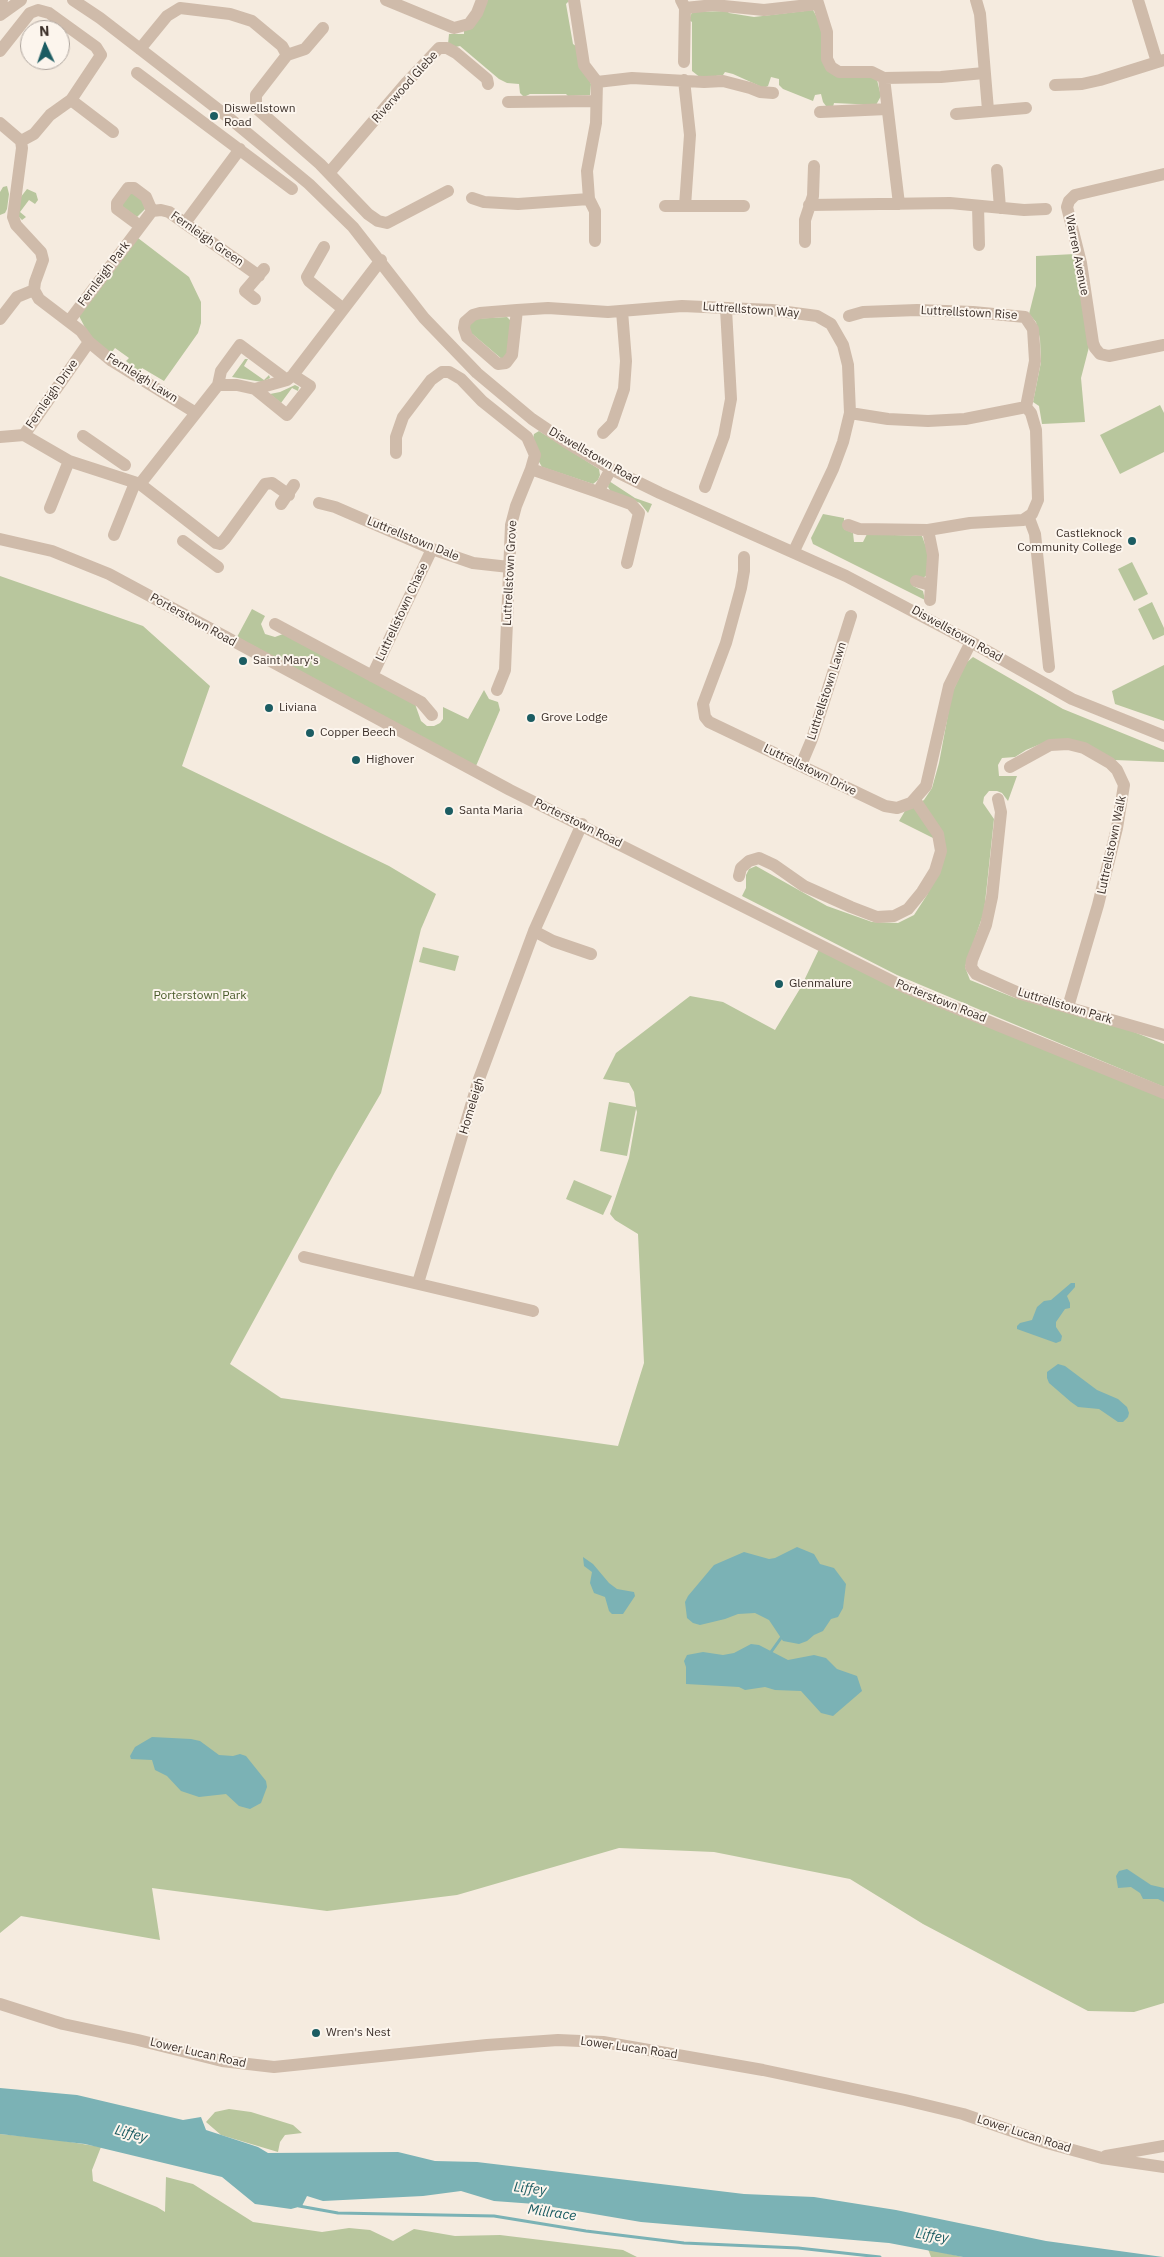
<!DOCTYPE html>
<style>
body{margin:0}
#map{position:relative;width:1164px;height:2257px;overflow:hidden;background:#f5ebdf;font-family:"IBM Plex Sans",sans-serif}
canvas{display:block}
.north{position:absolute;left:20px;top:20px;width:50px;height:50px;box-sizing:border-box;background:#fcf5ed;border:1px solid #afa69f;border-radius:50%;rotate:357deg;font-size:14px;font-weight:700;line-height:20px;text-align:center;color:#3c302a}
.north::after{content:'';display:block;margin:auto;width:18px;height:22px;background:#1b5c62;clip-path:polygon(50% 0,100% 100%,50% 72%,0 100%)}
</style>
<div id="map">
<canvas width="1164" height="2257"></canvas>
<div class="north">N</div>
</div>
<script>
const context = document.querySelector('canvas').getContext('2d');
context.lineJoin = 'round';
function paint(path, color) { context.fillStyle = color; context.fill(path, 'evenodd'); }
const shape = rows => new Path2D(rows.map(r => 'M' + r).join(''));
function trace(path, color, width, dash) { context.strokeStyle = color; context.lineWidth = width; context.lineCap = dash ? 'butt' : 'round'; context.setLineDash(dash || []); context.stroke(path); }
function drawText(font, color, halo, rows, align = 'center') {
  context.font = font + ' "IBM Plex Sans",sans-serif'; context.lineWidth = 4; context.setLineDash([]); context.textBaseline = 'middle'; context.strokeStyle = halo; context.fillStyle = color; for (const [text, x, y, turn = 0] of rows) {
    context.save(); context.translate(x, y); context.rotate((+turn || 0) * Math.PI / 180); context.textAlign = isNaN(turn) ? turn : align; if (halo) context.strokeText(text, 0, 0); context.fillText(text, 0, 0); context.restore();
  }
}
paint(shape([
 [488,0,570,0,566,4,573,44,576,46,591,84,590,95,568,96,566,94,530,94,524,97,520,93,519,84,507,83,499,79,460,46,456,47,448,44,449,34,464,34,464,31],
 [813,10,821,25,825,67,872,77,877,80,881,96,876,105,834,103,833,107,826,106,823,102,821,94,815,95,813,101,783,89,779,85,779,79,771,77,768,86,764,88,733,74,725,72,723,75,701,78,692,71,692,22,689,20,692,12,727,11,729,13,754,17],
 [7,186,9,194,7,209,5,213,0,215,0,192,3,187],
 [27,189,36,193,38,200,35,204,29,200,20,212,26,217,22,220,18,216,20,198],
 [130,192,143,200,146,208,137,217,120,205],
 [138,238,189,277,201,302,201,323,198,333,164,381,142,368,140,372,126,361,129,358,115,348,109,356,92,341,78,314],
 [1075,254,1089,347,1081,378,1085,422,1042,424,1039,406,1033,402,1041,362,1040,339,1036,322,1029,314,1036,286,1036,256],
 [507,317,511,321,508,351,503,360,470,332,469,323,472,319],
 [245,359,248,359,244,366,264,380,269,375,270,378,262,382,232,377],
 [295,385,299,387,298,391,292,388,281,403,270,394,280,392],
 [1160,405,1164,413,1164,452,1120,474,1100,435],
 [539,431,599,469,600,475,598,480,593,484,542,467,538,460,532,442,534,434],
 [609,481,635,498,652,504,648,513,640,503,611,492,608,487],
 [823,514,844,518,844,529,853,533,854,542,863,542,867,534,922,536,929,555,927,575,913,586,923,591,925,600,813,544,811,538],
 [1132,562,1148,594,1134,601,1118,569],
 [0,576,143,626,210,686,182,766,389,866,436,894,421,929,381,1093,335,1172,230,1364,281,1398,618,1446,644,1363,638,1234,615,1220,610,1214,629,1158,637,1112,636,1109,627,1156,600,1151,609,1102,636,1107,634,1092,629,1083,603,1079,616,1053,690,996,723,1002,775,1030,801,987,821,945,1164,1094,1164,2003,1134,2012,1088,2011,923,1924,850,1879,714,1852,619,1848,457,1895,327,1911,152,1888,160,1940,21,1916,0,1933],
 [1152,602,1164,628,1164,635,1153,640,1138,609],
 [252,609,265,616,261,624,265,634,275,637,283,634,415,704,421,721,427,726,434,726,440,723,443,719,443,707,468,719,484,690,489,699,498,702,500,710,476,766,237,637],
 [973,657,1063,709,1164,750,1164,762,1115,760,1048,741,1026,750,1015,757,1002,758,998,765,999,776,1017,776,1008,801,1002,793,997,791,989,791,984,797,983,803,994,819,984,912,965,967,970,980,1015,998,1119,1026,1164,1044,1164,1087,897,975,742,896,746,888,746,875,749,869,756,866,827,906,872,922,898,923,914,915,927,895,945,844,899,821,905,811,924,800,932,788,939,763,952,693,966,663],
 [1164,665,1164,721,1115,704,1112,691],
 [423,947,459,956,455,971,419,962],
 [574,1180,612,1196,603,1215,566,1199],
 [229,2109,251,2112,293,2125,302,2133,285,2135,280,2142,278,2152,221,2135,206,2122,215,2112],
 [0,2134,52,2139,101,2147,92,2170,93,2181,157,2207,165,2212,166,2177,193,2184,253,2222,322,2232,349,2228,370,2230,393,2241,414,2229,455,2236,500,2235,623,2250,637,2257,0,2257],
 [928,2249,963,2257,931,2257]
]), '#b8c69d');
paint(shape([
 [1071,1283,1075,1283,1075,1287,1067,1296,1070,1303,1070,1308,1065,1309,1056,1322,1056,1327,1062,1336,1061,1341,1056,1343,1017,1329,1017,1326,1020,1323,1032,1320,1037,1307,1044,1301,1051,1300],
 [1058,1364,1065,1366,1097,1390,1118,1399,1127,1407,1129,1413,1128,1417,1123,1422,1118,1422,1099,1409,1078,1407,1071,1402,1049,1383,1047,1378,1047,1372],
 [797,1547,814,1554,820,1564,834,1568,846,1584,843,1608,838,1617,831,1619,823,1631,814,1635,807,1641,799,1644,783,1641,769,1620,755,1613,738,1614,725,1619,700,1625,693,1623,687,1618,685,1602,688,1596,714,1565,744,1552,769,1559,775,1558],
 [583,1557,593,1564,609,1583,617,1589,634,1592,635,1596,623,1614,612,1614,609,1611,605,1597,594,1593,590,1583,592,1572,584,1566],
 [751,1644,759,1645,788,1660,814,1655,826,1658,837,1669,857,1676,862,1691,833,1716,821,1713,801,1691,775,1690,765,1687,745,1690,739,1687,686,1684,686,1667,684,1661,687,1655,703,1652,723,1655,734,1653],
 [152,1737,191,1739,200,1741,219,1755,233,1756,240,1754,246,1756,266,1781,267,1787,261,1803,250,1809,239,1806,226,1794,199,1797,181,1791,167,1776,155,1770,152,1760,131,1759,130,1756,135,1747],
 [1127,1869,1151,1885,1164,1888,1164,1902,1158,1899,1143,1899,1140,1893,1131,1887,1118,1888,1116,1876,1119,1871],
 [0,2088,77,2095,183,2120,201,2117,206,2130,258,2147,268,2153,398,2152,435,2161,477,2162,744,2194,814,2197,896,2210,1046,2241,1163,2257,963,2257,889,2243,641,2222,535,2204,494,2201,461,2191,423,2196,323,2201,307,2196,302,2206,291,2209,255,2204,222,2177,85,2144,0,2134]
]), '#7bb2b5');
trace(shape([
 [771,1652,781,1638],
 [299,2206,338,2213,494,2216,586,2231,684,2243,798,2248,880,2257]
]), '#7bb2b5', 3);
trace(shape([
 [73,0,100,18,228,117,309,184,353,227,424,318,477,373,532,419,566,442,611,469,660,493,846,576,971,642,1072,699,1164,736],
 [386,0,454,28,469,24,477,13,482,0],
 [574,0,584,65,597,82],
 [681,0,685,8,684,62],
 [817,0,827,32,827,59,831,67,839,72,872,72,884,78],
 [976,0,980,14,988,110],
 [1138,0,1157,62],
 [0,5,2,0],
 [685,8,714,5,764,10,817,4],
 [0,15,21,0],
 [140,49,167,16,180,8,230,14,252,21,282,46,287,55,256,95,256,108,320,164,368,214,378,221,387,223,448,191],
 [0,51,30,13,38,10,49,13,96,47,101,55,71,100],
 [287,55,305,49,323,28],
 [137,73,292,189],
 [884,78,899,204],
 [884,78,941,77,984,73],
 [684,80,690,135,685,206],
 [597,82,632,78,704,82,723,81,750,88,760,92,773,93],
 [1055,85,1082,84,1100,80,1164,60],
 [508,102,595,101],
 [820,112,887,109],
 [956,114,1026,108],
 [0,123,21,141],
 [21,141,22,148,13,217,16,225,41,252,43,260,35,282,34,290,39,299,81,331,89,342,112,361,196,413],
 [21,141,34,134,50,115,71,100,113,132],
 [997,170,1000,208],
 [329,173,407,82,439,48,447,48,456,53,487,79,488,84],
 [1164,174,1075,195,1069,201,1067,207,1081,263,1093,343,1095,348,1100,354,1109,356,1164,345],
 [472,198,484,202,518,204,589,199],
 [809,205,950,203,1024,210,1046,209],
 [665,206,744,206],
 [978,206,979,245],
 [152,211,161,210,169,212,259,276],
 [185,223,240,149],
 [140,226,117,209,117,203,128,188,134,188,146,197,152,211],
 [595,241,595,211,589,199,587,171,596,123,597,82],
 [805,242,805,220,813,196,814,166],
 [324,247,307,277,309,281,342,308],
 [255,299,245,291,264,269],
 [517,310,548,308,608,312,682,306,772,310,817,316,831,324,843,345,848,365,850,413,843,442,833,469,794,551],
 [517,310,512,355,506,363,498,364,467,337,464,328,465,322,473,315,480,313,517,310],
 [849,316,863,312,917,310,973,312,1025,317,1033,329,1035,361,1026,407],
 [0,319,17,297,34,290],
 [69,321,152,211],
 [218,385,221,371,240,345,287,380],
 [255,389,287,415,310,386,293,375],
 [603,433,612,424,624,389,626,361,622,311],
 [24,435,69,461,140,484,216,543,220,544,225,539,265,484,272,483,289,495],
 [24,435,89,342],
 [83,436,125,465],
 [0,437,24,435],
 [396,453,396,437,403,417,431,380,442,372,449,372,461,379,482,401,527,437,535,455,531,469],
 [611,469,598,492,631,504,639,513,627,563],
 [140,484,218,385,237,385,255,389,287,380,293,375,381,260],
 [705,487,724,436,731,399,726,309],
 [319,503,335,507,432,549,473,563,509,567],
 [281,504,294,485],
 [50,508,69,461],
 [1029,518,1035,534,1049,667],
 [848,525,859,529,928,530,970,523,1023,520,1032,514,1038,500,1036,430,1031,413,1026,407,965,419,928,421,888,419,850,413],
 [928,530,933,555,930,600],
 [114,535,135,483],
 [0,539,52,551,109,574,510,790,904,987,1164,1093],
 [183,541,218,567],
 [744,557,744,571,741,588,726,643,703,704,705,717,709,722,885,806,897,808,911,803,926,786,949,686,971,642],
 [916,581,930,585],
 [275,624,421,702,432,715],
 [372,676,432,549],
 [497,690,505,670,511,525,516,506,531,469,598,492],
 [801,765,812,739,851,616],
 [1010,767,1050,745,1068,744,1084,748,1110,763,1117,770,1124,785,1117,828,1098,905,1068,1007],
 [998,799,1001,812,992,897,986,925,972,960,971,967,976,974,1021,994,1164,1035],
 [739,876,741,868,749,861,759,858,774,865,804,886,851,907,877,917,894,916,908,909,922,892,935,871,941,851,938,834,915,800],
 [534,931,553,941,591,954],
 [304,1257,533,1311],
 [418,1283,479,1079,534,931,582,824],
 [0,2004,63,2024,138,2040,222,2061,274,2067,487,2045,558,2040,603,2042,763,2070,905,2100,963,2114,1047,2143,1102,2158,1164,2167],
 [1106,2156,1164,2146]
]), '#cfbbaa', 12);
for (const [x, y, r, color] of [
 [214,116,5,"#1b5c62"],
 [1132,541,5,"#1b5c62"],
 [243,661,5,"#1b5c62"],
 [269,708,5,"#1b5c62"],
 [531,718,5,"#1b5c62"],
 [310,733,5,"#1b5c62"],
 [356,760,5,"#1b5c62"],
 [449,811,5,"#1b5c62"],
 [779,984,5,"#1b5c62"],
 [316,2033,5,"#1b5c62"]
]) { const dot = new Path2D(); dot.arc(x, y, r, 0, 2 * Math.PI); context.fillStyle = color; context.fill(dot); trace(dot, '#fcf5ed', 2); }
drawText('12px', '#3c302a', '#fcf5ed', [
 ["Riverwood Glebe",405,87,-48],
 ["Fernleigh Green",207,239,35],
 ["Warren Avenue",1077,255,79],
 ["Fernleigh Park",104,274,-53],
 ["Luttrellstown Way",751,310,4],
 ["Luttrellstown Rise",969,313,3],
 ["Fernleigh Lawn",142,378,32],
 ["Fernleigh Drive",52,394,-55],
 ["Diswellstown Road",594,456,30],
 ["Luttrellstown Dale",413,539,22],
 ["Luttrellstown Grove",510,573,-87],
 ["Luttrellstown Chase",402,612,-65],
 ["Porterstown Road",193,620,29],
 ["Diswellstown Road",957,634,29],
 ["Luttrellstown Lawn",827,691,-72],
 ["Luttrellstown Drive",810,770,26],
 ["Porterstown Road",578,823,26],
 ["Luttrellstown Walk",1112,845,-78],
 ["Porterstown Road",941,1001,22],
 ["Luttrellstown Park",1065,1006,17],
 ["Homeleigh",472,1106,-73],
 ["Lower Lucan Road",629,2048,8],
 ["Lower Lucan Road",198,2053,13],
 ["Lower Lucan Road",1024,2134,18]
]);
drawText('12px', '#3c302a', '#fcf5ed', [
 ["Diswellstown",224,109],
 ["Road",224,123],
 ["Castleknock",1122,534,"right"],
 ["Community College",1122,548,"right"],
 ["Saint Mary's",253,661],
 ["Liviana",279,708],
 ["Grove Lodge",541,718],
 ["Copper Beech",320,733],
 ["Highover",366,760],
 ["Santa Maria",459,811],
 ["Glenmalure",789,984],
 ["Wren's Nest",326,2033]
], 'left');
drawText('12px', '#4a5c2b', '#fcf5ed', [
 ["Porterstown Park",200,996]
]);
drawText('italic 14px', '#1b5c62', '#fcf5ed', [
 ["Liffey",131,2134,15],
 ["Liffey",530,2189,6],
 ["Millrace",552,2213,8],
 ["Liffey",932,2236,9]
]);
</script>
